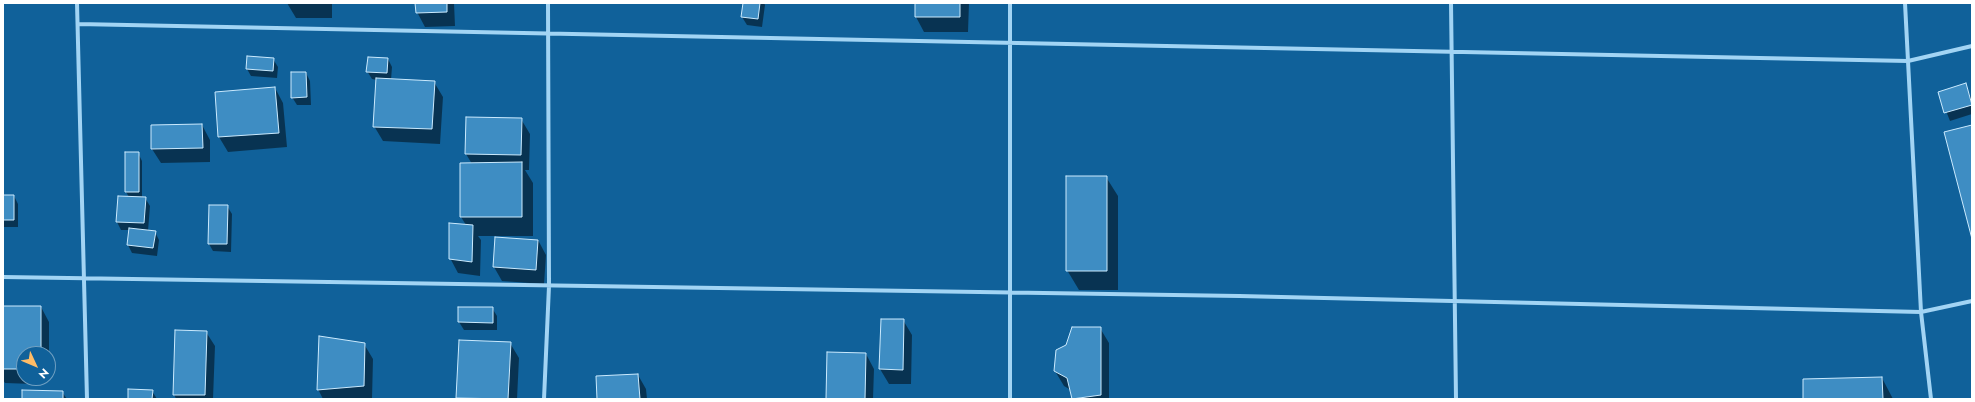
<!DOCTYPE html>
<style>
body{margin:0}
#map{position:relative;width:1975px;height:402px;overflow:hidden;background:#10619a;font-family:Jost,sans-serif}
canvas{display:block}
.frame{position:absolute;inset:0;border:4px solid #fff;pointer-events:none}
.north{position:absolute;left:16px;top:346px;width:40px;height:40px;box-sizing:border-box;background:#10619a;border:1px solid #70a0c2;border-radius:50%;rotate:134deg;font-size:11px;font-weight:700;line-height:16px;text-align:center;color:#fff}
.north::after{content:'';display:block;margin:auto;width:14px;height:18px;background:#ffbc66;clip-path:polygon(50% 0,100% 100%,50% 72%,0 100%)}
</style>
<div id="map">
<canvas width="1975" height="402"></canvas>
<div class="frame"></div>
<div class="north">N</div>
</div>
<script>
const context = document.querySelector('canvas').getContext('2d');
context.lineJoin = 'round';
function paint(path, color) { context.fillStyle = color; context.fill(path, 'evenodd'); }
const shape = rows => new Path2D(rows.map(r => 'M' + r).join(''));
function trace(path, color, width, dash) { context.strokeStyle = color; context.lineWidth = width; context.lineCap = dash ? 'butt' : 'round'; context.setLineDash(dash || []); context.stroke(path); }
paint(shape([
 [287,3,332,3,332,18,296,18],
 [416,3,454,3,455,26,425,27,417,12],
 [729,3,764,3,765,5,762,27,747,25,742,17,744,4],
 [916,3,969,3,968,32,924,32,916,17],
 [273,59,278,67,277,78,251,76,247,69],
 [388,59,392,67,391,80,434,82,443,97,440,144,383,141,374,126,377,80,372,79,367,71],
 [306,73,310,81,311,105,297,105,292,97],
 [1965,84,1972,100,1972,114,1950,121,1939,93],
 [275,88,283,103,287,147,228,152,219,137,216,93],
 [521,119,530,134,529,170,525,170,533,183,533,236,478,236,481,240,480,276,458,273,450,258,466,225,461,217,472,164,466,154],
 [202,125,210,140,210,162,161,163,152,149],
 [126,153,138,153,142,161,142,198,145,198,150,206,148,231,155,232,159,240,157,256,132,253,128,245,130,230,121,230,117,222,119,197,129,197,126,192],
 [1106,177,1118,196,1118,290,1079,290,1067,270],
 [3,196,14,196,18,204,18,227,3,227],
 [227,206,232,214,231,252,213,251,209,244],
 [538,240,546,255,544,284,502,281,494,267],
 [3,307,41,307,49,322,49,371,48,354,24,354,24,378,33,378,33,384,5,383,3,380],
 [492,308,497,316,497,330,464,330,459,322],
 [903,320,912,335,911,384,889,384,880,369],
 [1100,328,1109,343,1109,399,1073,399,1071,390,1064,386,1055,371],
 [206,332,215,346,213,399,176,399,174,394],
 [510,343,519,358,517,399,458,399,457,397],
 [364,344,373,359,372,399,323,399,318,389],
 [866,354,874,369,873,399,827,399],
 [638,375,646,389,647,399,598,399],
 [1882,378,1893,399,1804,399],
 [152,391,157,399,129,399],
 [62,392,67,399,23,399]
]), '#0007');
const building = shape([
 [415,3,447,3,447,12,416,13,415,3],
 [743,3,760,3,758,19,741,17,743,3],
 [915,3,960,3,960,17,915,17,915,3],
 [247,56,274,58,273,71,246,69,247,56],
 [368,57,388,58,387,73,366,72,368,57],
 [291,72,306,72,307,97,291,98,291,72],
 [376,78,435,81,432,129,373,127,376,78],
 [1966,83,1972,105,1944,113,1938,92,1966,83],
 [275,87,279,133,218,137,215,92,275,87],
 [466,117,522,118,521,155,465,154,466,117],
 [202,124,203,148,151,149,151,125,202,124],
 [1972,125,1972,239,1944,132,1972,125],
 [125,152,139,152,139,192,125,192,125,152],
 [522,162,522,217,460,217,460,163,522,162],
 [1066,176,1107,176,1107,271,1066,271,1066,176],
 [3,195,14,195,14,220,3,220,3,195],
 [118,196,146,197,144,223,116,222,118,196],
 [209,205,228,205,227,244,208,244,209,205],
 [449,223,473,225,472,262,449,259,449,223],
 [129,228,156,231,153,248,127,245,129,228],
 [495,237,538,240,536,270,493,267,495,237],
 [3,306,41,306,41,354,24,354,24,369,3,369,3,306],
 [458,307,493,307,493,323,458,322,458,307],
 [881,319,904,319,903,370,879,369,881,319],
 [1072,327,1101,327,1101,395,1072,399,1067,378,1054,371,1056,350,1066,345,1072,327],
 [175,330,207,331,205,395,173,395,175,330],
 [319,336,365,343,364,386,317,390,319,336],
 [459,340,511,342,508,399,456,398,459,340],
 [827,352,866,353,865,399,826,399,827,352],
 [638,374,640,399,597,399,596,376,638,374],
 [1882,377,1883,399,1803,399,1803,379,1882,377],
 [128,389,153,390,152,399,128,399,128,389],
 [22,390,63,391,63,399,22,399,22,390]
]);
paint(building, '#3e8dc3');
trace(building, '#cbeafe', 1);
trace(shape([
 [77,3,87,399],
 [1010,3,1010,399],
 [1451,3,1456,399],
 [1905,3,1921,312,1931,399],
 [78,24,1908,61,1972,46],
 [3,277,1239,296,1921,312,1972,301],
 [544,399,549,286,548,3]
]), '#a2d4f4', 4);
</script>
